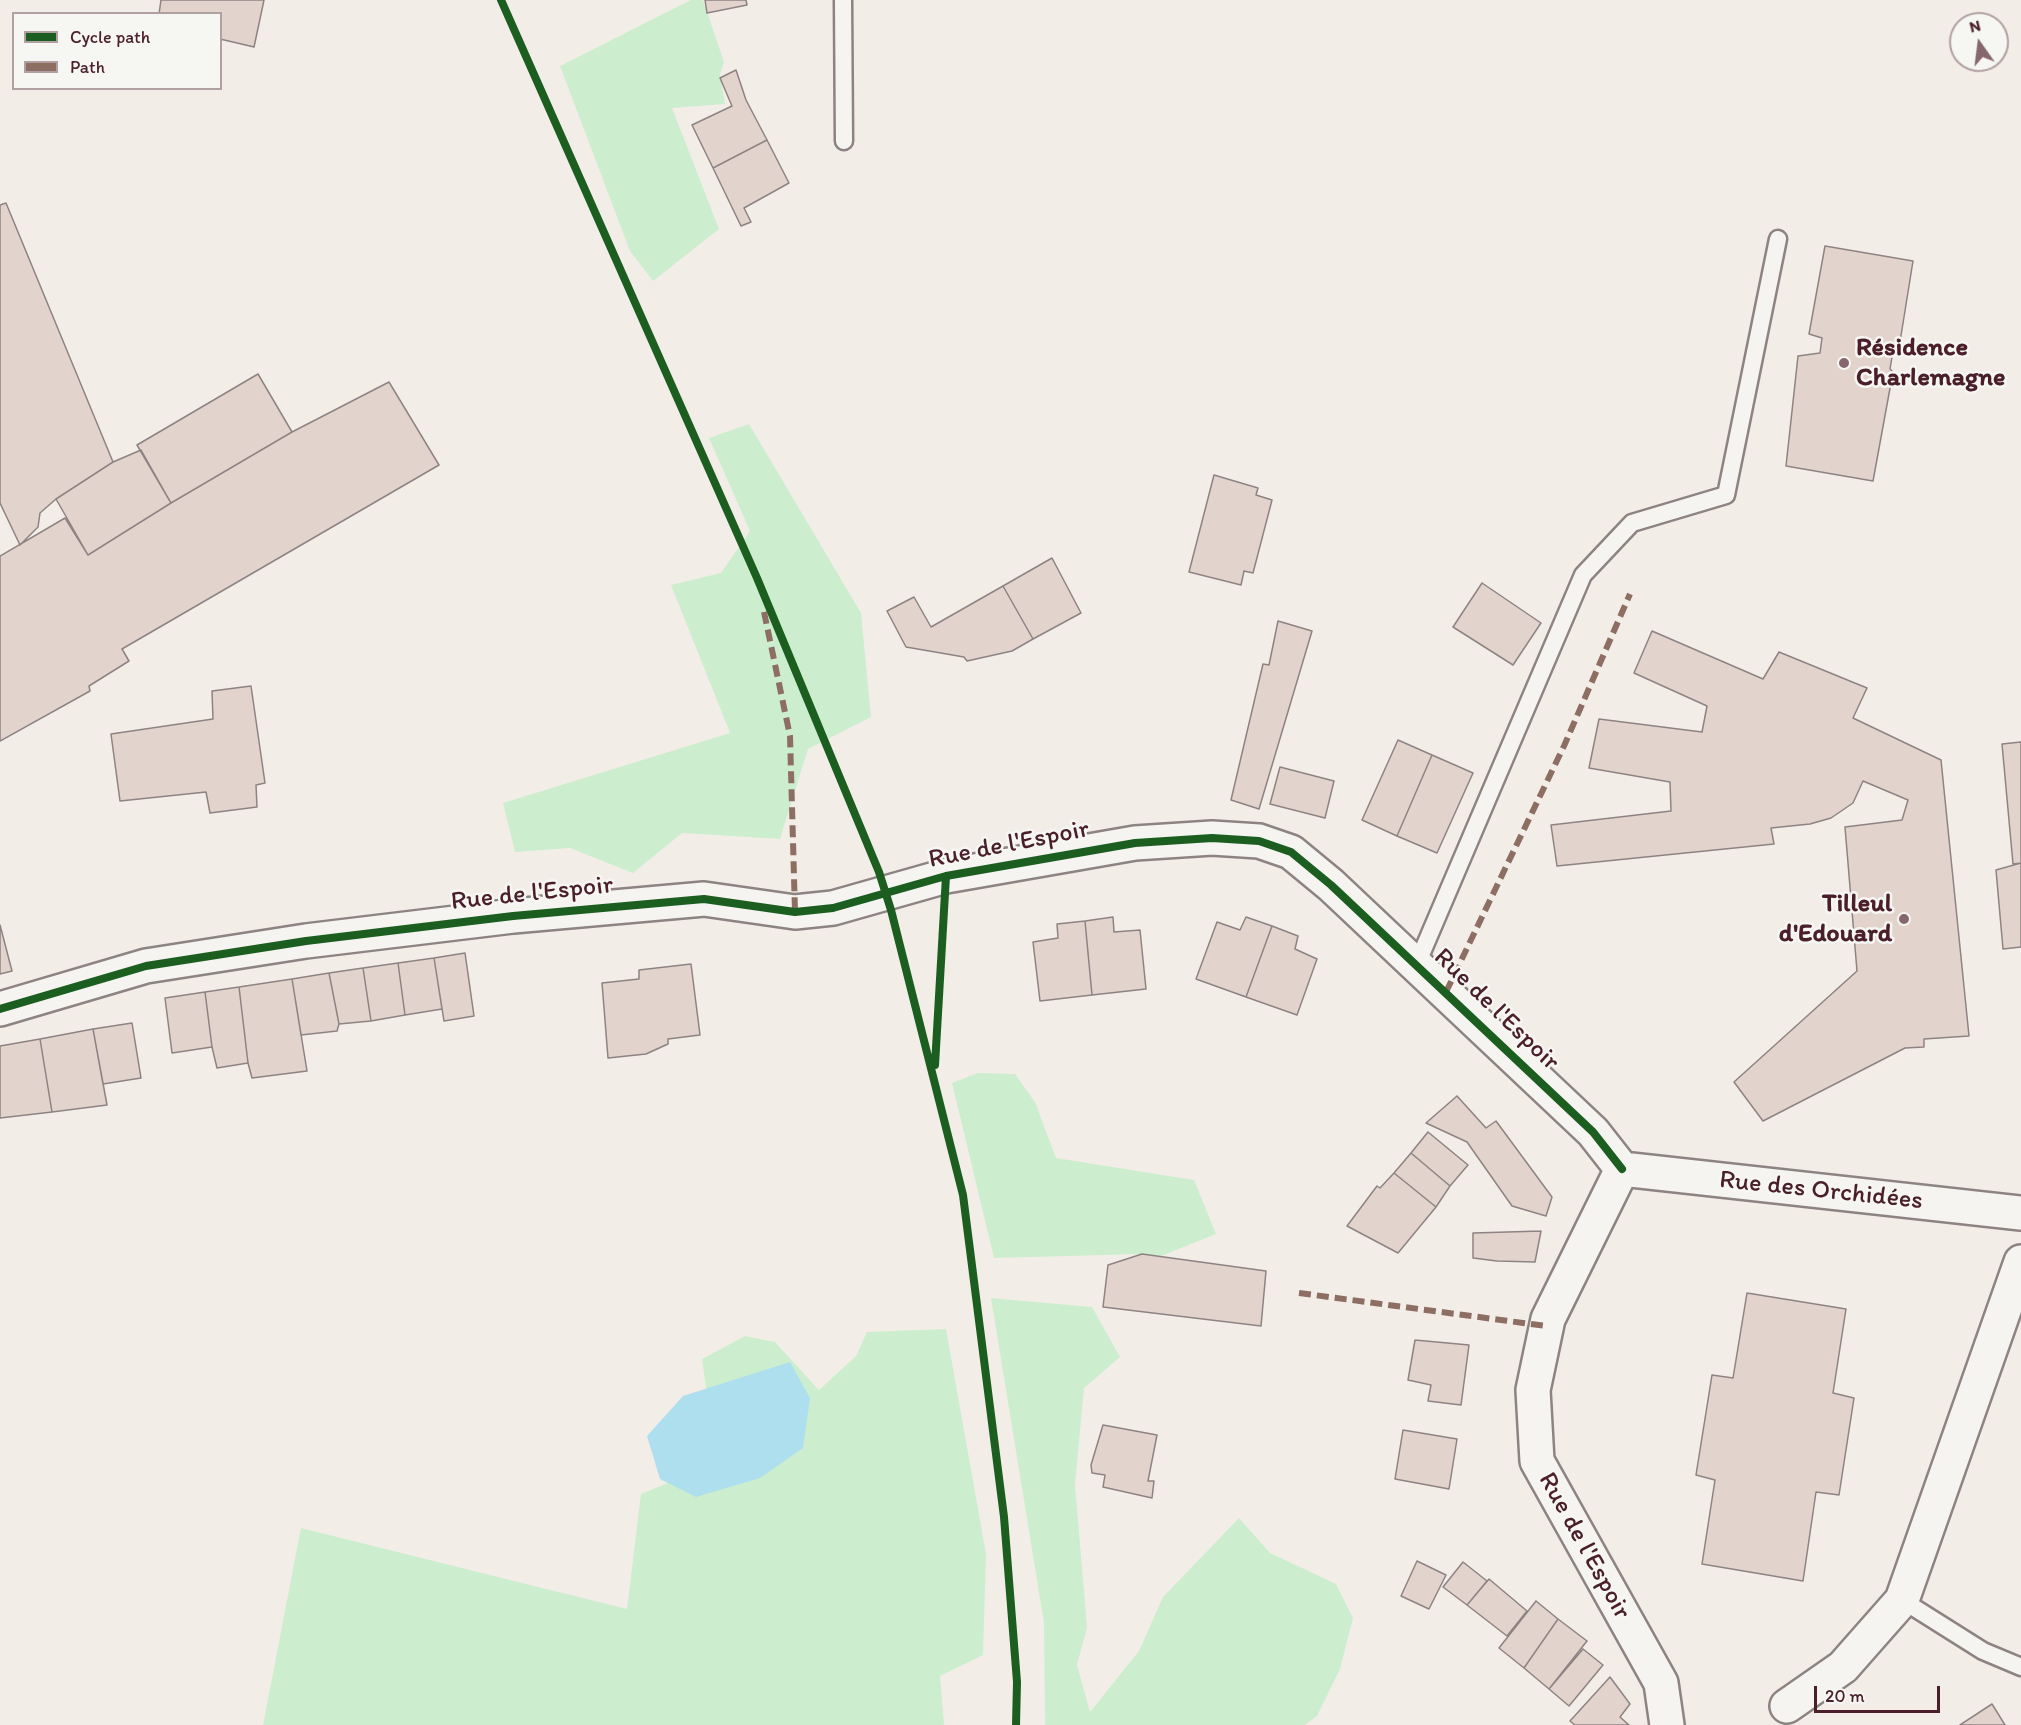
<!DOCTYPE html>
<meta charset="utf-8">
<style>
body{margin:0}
#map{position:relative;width:2021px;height:1725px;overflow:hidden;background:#f3ede8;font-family:Itim,sans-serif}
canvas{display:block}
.legend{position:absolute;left:12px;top:12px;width:210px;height:78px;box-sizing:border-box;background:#f6f6f2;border:2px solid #b1a0a2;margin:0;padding:8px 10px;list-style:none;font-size:18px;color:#4a1f2b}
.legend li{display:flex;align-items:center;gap:12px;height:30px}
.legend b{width:30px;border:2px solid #b1a0a2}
.north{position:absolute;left:1949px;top:12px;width:60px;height:60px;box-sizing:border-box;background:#f6f6f2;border:2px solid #b1a0a2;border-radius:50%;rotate:346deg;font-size:16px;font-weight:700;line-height:24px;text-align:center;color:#4a1f2b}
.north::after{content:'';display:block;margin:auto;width:21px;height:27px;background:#85676d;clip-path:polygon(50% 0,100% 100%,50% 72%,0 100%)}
.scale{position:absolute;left:1814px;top:1686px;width:126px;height:27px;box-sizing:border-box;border:3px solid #4a1f2b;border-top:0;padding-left:8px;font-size:18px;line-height:21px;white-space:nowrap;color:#4a1f2b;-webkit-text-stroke:4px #f6f6f2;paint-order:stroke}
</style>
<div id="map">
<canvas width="2021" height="1725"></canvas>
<ul class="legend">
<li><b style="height:8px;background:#1b5e20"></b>Cycle path</li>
<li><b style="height:8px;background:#8d6e63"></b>Path</li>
</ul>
<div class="north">N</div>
<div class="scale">20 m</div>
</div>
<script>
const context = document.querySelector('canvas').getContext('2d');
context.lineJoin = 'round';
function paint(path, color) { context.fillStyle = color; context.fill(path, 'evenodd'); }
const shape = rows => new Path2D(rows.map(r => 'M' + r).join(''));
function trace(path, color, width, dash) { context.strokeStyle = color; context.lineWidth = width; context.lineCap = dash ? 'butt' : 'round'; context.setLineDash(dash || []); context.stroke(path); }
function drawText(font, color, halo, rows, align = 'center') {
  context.font = font + ' Itim,sans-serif'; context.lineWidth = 5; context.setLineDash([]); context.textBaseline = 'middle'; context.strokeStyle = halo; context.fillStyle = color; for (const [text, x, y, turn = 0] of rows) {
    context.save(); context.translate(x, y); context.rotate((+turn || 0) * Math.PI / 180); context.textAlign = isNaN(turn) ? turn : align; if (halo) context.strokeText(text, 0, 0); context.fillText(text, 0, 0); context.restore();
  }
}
paint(shape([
 [691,0,703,0,724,62,720,74,725,104,672,108,719,229,653,281,630,251,560,66],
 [749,424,861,613,871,717,808,749,780,839,682,833,633,873,570,848,515,852,503,803,730,733,671,585,721,573,750,531,709,438],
 [978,1073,1015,1074,1035,1102,1056,1158,1194,1180,1216,1234,1161,1256,1142,1254,994,1258,952,1083],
 [991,1298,1092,1307,1120,1357,1084,1388,1075,1485,1087,1627,1077,1665,1090,1712,1139,1651,1163,1597,1239,1518,1270,1553,1336,1584,1353,1618,1340,1669,1317,1716,1305,1725,1045,1725,1044,1623],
 [946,1329,986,1554,983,1655,940,1676,944,1725,263,1725,301,1528,627,1609,641,1494,699,1470,713,1437,702,1359,745,1336,775,1342,819,1390,856,1356,867,1332]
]), '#cceece');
paint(shape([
 [790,1362,810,1398,803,1448,760,1478,696,1497,660,1479,647,1436,683,1396]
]), '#addfee');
const building = shape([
 [161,0,264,0,254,47,220,39,220,14,159,14,161,0],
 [705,0,746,0,747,5,707,13,705,0],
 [736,70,746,100,767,140,713,168,692,125,732,106,720,78,736,70],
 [767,140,789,183,744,208,751,222,741,226,713,168,767,140],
 [6,203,113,462,56,499,40,513,38,527,20,545,0,503,0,205,6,203],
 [1825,246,1913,261,1899,348,1893,351,1890,369,1893,372,1873,481,1786,466,1798,356,1820,353,1822,338,1809,334,1825,246],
 [258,374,292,432,171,503,137,445,258,374],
 [389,382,439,465,122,649,129,661,89,686,90,691,0,741,0,556,65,518,88,555,171,503,292,432,389,382],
 [141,450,171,503,88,555,56,499,113,462,141,450],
 [1214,475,1258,488,1256,495,1272,500,1253,573,1244,571,1241,585,1189,572,1214,475],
 [1052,558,1081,613,1033,639,1003,586,1052,558],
 [1482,583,1541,623,1513,665,1453,627,1482,583],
 [1003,586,1033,639,1012,651,967,661,964,657,906,647,887,611,914,597,931,627,1003,586],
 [1278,621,1312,631,1259,809,1231,800,1263,664,1269,665,1278,621],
 [1652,631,1763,679,1779,652,1867,688,1853,718,1941,760,1969,1036,1924,1039,1924,1047,1905,1048,1763,1121,1734,1082,1857,971,1845,827,1902,820,1908,800,1863,781,1853,803,1831,818,1810,824,1771,828,1774,844,1557,866,1551,825,1671,811,1670,782,1589,768,1599,719,1702,732,1707,706,1634,673,1652,631],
 [251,686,265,783,256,785,257,807,210,813,206,792,120,801,111,734,213,719,212,691,251,686],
 [1398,740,1432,755,1397,836,1362,820,1398,740],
 [2021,742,2021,863,2013,864,2002,744,2021,742],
 [1432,755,1473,773,1437,853,1397,836,1432,755],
 [1280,767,1334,781,1325,818,1270,804,1280,767],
 [2021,863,2021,947,2003,949,1996,870,2021,863],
 [1113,917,1114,932,1140,930,1146,989,1092,995,1085,921,1113,917],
 [1246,917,1272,926,1246,997,1196,979,1217,922,1240,930,1246,917],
 [1085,921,1092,995,1040,1001,1033,942,1058,938,1057,924,1085,921],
 [0,925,12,971,0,974,0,925],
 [1272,926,1298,936,1295,949,1317,959,1297,1015,1246,997,1272,926],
 [465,953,474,1016,444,1021,434,958,465,953],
 [434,958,442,1009,405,1015,398,963,434,958],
 [398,963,405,1015,371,1021,363,968,398,963],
 [691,964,700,1035,668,1039,668,1044,646,1054,608,1058,602,983,639,979,639,970,691,964],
 [363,968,371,1021,339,1024,329,973,363,968],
 [329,973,339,1024,337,1031,301,1035,292,979,329,973],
 [292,979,307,1071,252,1078,248,1063,239,987,292,979],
 [239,987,248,1063,217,1068,212,1047,205,992,239,987],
 [205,992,212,1047,172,1053,165,998,205,992],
 [132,1023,141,1078,103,1084,93,1029,132,1023],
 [93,1029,107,1105,52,1112,40,1039,93,1029],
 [40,1039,52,1112,0,1118,0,1046,40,1039],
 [1457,1096,1486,1128,1496,1121,1552,1197,1546,1216,1512,1206,1467,1142,1426,1123,1457,1096],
 [1428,1132,1468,1165,1450,1186,1411,1153,1428,1132],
 [1411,1153,1450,1186,1436,1207,1394,1173,1411,1153],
 [1394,1173,1436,1207,1398,1253,1347,1226,1377,1186,1380,1188,1394,1173],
 [1541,1231,1535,1262,1497,1261,1473,1258,1473,1233,1541,1231],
 [1142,1254,1266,1271,1261,1326,1103,1307,1108,1265,1142,1254],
 [1747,1293,1846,1309,1833,1393,1854,1398,1839,1495,1816,1492,1803,1581,1702,1564,1715,1480,1696,1475,1712,1375,1733,1378,1747,1293],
 [1415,1340,1469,1345,1461,1405,1428,1401,1431,1385,1408,1380,1415,1340],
 [1103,1425,1157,1435,1148,1481,1154,1481,1152,1498,1103,1487,1105,1475,1092,1473,1091,1465,1103,1425],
 [1403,1430,1457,1439,1449,1489,1395,1479,1403,1430],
 [1417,1561,1446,1575,1429,1609,1401,1596,1417,1561],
 [1463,1562,1487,1581,1467,1605,1443,1587,1463,1562],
 [1489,1579,1527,1611,1507,1636,1467,1605,1489,1579],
 [1536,1601,1558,1619,1524,1668,1499,1648,1536,1601],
 [1558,1619,1587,1641,1549,1689,1524,1668,1558,1619],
 [1583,1649,1603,1665,1569,1706,1549,1689,1583,1649],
 [1610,1677,1630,1704,1620,1717,1629,1725,1575,1725,1570,1721,1610,1677],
 [1992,1704,2005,1725,1960,1725,1992,1704]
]);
paint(building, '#e3d3cd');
trace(building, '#8e8383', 1.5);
const service = shape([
 [843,0,844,141],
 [1417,964,1583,575,1632,523,1726,495,1778,239],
 [1902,1600,1983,1651,2021,1667]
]);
const minor = shape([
 [0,1009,146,966,306,941,513,916,704,899,795,912,833,908,946,876,1135,843,1212,838,1259,841,1291,852,1331,885,1593,1132,1622,1169],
 [1622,1169,1548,1319,1533,1390,1537,1461,1661,1683,1667,1725],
 [1622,1169,2021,1213],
 [1787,1706,1843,1667,1902,1600,2021,1262]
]);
trace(service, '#8e8383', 21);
trace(minor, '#8e8383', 38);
trace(service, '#f5f4f1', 16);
trace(minor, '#f5f4f1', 33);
trace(shape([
 [764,612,790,736,795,912],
 [1446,992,1564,746,1630,594],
 [1299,1293,1546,1326]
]), '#8d6e63', 6, [12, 6]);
trace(shape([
 [501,0,757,578,879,872,891,910,963,1195,1004,1517,1017,1682,1016,1725],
 [0,1009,146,966,306,941,513,916,704,899,795,912,833,908,946,876,1135,843,1212,838,1259,841,1291,852,1331,885,1593,1132,1622,1169],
 [935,1065,946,876]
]), '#1b5e20', 8);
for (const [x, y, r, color] of [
 [1844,363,6,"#85676d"],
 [1904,919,6,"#85676d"]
]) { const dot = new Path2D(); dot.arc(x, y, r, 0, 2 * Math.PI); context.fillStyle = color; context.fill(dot); trace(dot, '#f6f6f2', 2); }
drawText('bold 26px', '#4a1f2b', '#f6f6f2', [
 ["Résidence",1856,348],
 ["Charlemagne",1856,378],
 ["Tilleul",1892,904,"right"],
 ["d'Edouard",1892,934,"right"]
], 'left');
drawText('26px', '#4a1f2b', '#f6f6f2', [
 ["Rue de l'Espoir",1009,845,-11],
 ["Rue de l'Espoir",532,894,-6],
 ["Rue de l'Espoir",1496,1010,44],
 ["Rue des Orchidées",1821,1191,6],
 ["Rue de l'Espoir",1584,1546,61]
]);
</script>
